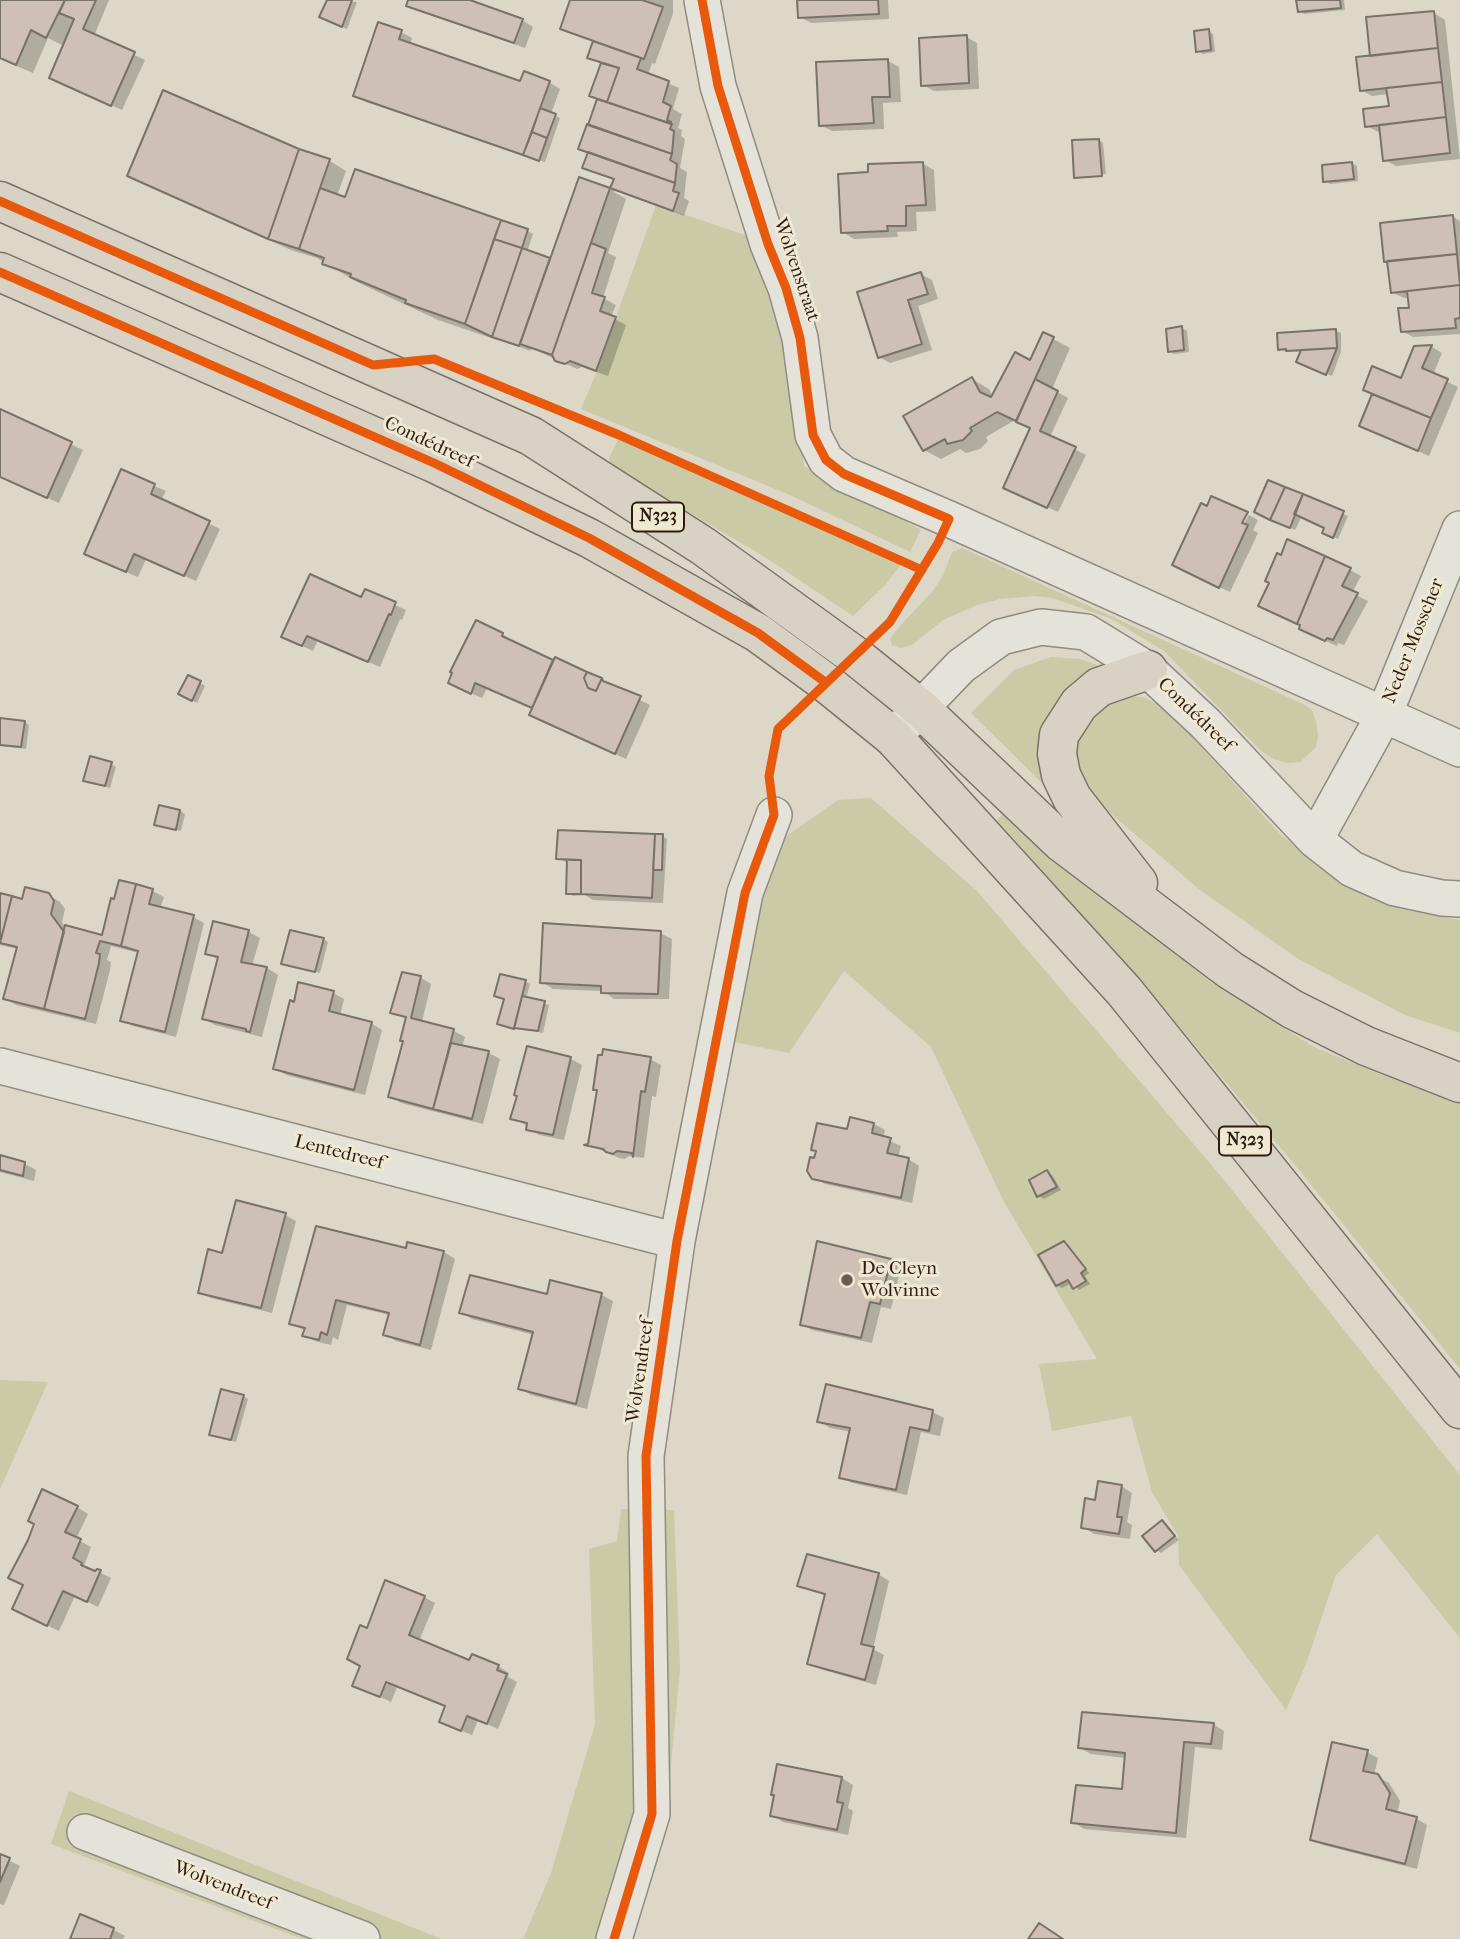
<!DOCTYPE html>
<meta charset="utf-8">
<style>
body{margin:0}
canvas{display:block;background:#dcd7c6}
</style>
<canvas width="1460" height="1939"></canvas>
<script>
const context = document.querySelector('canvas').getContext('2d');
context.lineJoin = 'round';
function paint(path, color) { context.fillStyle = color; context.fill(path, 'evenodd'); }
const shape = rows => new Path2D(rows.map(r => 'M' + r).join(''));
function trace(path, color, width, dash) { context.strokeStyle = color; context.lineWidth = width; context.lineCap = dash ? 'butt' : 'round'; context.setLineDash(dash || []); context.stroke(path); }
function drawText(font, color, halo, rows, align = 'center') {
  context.font = font + ' "IM FELL French Canon",serif'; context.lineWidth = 6; context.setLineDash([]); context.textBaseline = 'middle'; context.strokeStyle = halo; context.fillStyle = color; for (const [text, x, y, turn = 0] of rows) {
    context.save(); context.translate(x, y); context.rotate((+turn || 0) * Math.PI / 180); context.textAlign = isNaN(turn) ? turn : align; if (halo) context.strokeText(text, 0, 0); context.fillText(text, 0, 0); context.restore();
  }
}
paint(shape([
 [656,205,754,238,796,387,804,466,921,530,910,552,790,495,581,409,597,371],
 [618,439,900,565,886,584,853,616,765,557,613,468,609,459],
 [962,548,1305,705,1312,710,1316,721,1318,735,1316,747,1300,762,1287,763,1273,759,1261,751,1164,651,1110,618,1052,598,1034,596,1000,599,977,605,943,620,912,645,901,648,892,645,890,639,898,628,932,592,943,576,952,552],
 [1051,657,1080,659,1105,668,1045,786,971,713,1014,670],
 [1127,696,1143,697,1166,708,1278,832,1314,863,1353,887,1401,909,1460,920,1460,1033,1405,1015,1300,960,1200,890,1088,794,1072,761,1083,715],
 [871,798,977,891,1220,1175,1460,1475,1460,1638,1377,1534,1336,1575,1306,1664,1286,1710,1179,1565,1178,1536,1152,1492,1131,1416,1052,1431,1039,1364,1097,1359,1003,1200,931,1047,844,971,789,1053,734,1042,762,897,785,837,838,800],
 [1009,807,1072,866,1212,983,1314,1047,1382,1075,1460,1102,1460,1369,1300,1171,1142,982,997,820],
 [0,1380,48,1382,0,1489],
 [621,1509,674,1510,680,1669,667,1807,629,1939,523,1939,551,1873,595,1724,589,1549,617,1541],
 [69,1791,442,1939,302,1939,51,1844]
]), '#cacaa6');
paint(shape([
 [0,0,109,0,94,36,145,60,122,110,62,83,64,46,48,38,33,73,0,59],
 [329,0,357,2,347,29,326,19],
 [409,0,465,0,522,20,533,27,525,48,419,11,408,5],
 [572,0,673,0,673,14,655,64,652,63,648,75,679,88,673,109,682,114,678,128,682,130,681,136,685,139,680,168,687,172,684,198,689,201,684,216,615,190,614,192,626,199,608,253,616,257,603,298,616,305,611,317,626,325,608,376,582,367,577,369,531,348,530,351,498,339,497,340,438,320,355,281,317,258,291,250,152,187,129,175,299,150,330,161,346,171,337,196,346,200,356,171,528,231,533,234,527,252,551,260,580,179,611,190,615,180,584,167,589,153,588,125,599,99,602,64,589,57,594,42,562,28],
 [799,0,888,0,889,19,811,23,800,17],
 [1298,0,1344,0,1345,10,1304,14,1299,11],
 [1434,13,1445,20,1460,159,1396,166,1385,160,1381,131,1378,132,1367,126,1391,107,1389,94,1372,96,1361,90,1372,57],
 [1208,31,1213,34,1215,52,1203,54,1198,51],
 [401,32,412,38,410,45,522,84,549,82,560,89,551,114,560,118,545,162,366,102,355,95],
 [966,37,977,43,979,89,934,91,923,85],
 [888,61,899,67,901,102,883,103,884,129,832,131,820,125],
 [1098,140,1103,143,1106,174,1078,176,1078,179,1076,177],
 [1352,163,1357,166,1358,181,1330,184,1325,181],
 [923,164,934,170,936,211,916,212,917,231,897,232,898,237,854,239,843,232,870,174],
 [1452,216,1460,221,1460,334,1413,337,1402,331,1411,309,1409,298,1404,298,1392,292],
 [921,274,932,280,938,299,918,306,932,350,890,363,879,357],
 [1182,328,1187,331,1189,352,1174,354,1169,351],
 [1336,331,1341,333,1341,352,1332,376,1303,364,1302,352,1285,351,1280,349],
 [1044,334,1070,348,1052,389,1068,398,1050,437,1086,455,1058,512,1016,493,1032,429,1015,420,986,437,988,441,980,449,966,453,960,449,941,459,924,450,972,379,989,389,993,397,1031,362],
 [1432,347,1442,353,1433,375,1458,387,1429,456,1361,425,1374,394,1402,380,1415,348],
 [0,411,83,450,59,503,0,477],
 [122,472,166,491,161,500,220,529,196,581,146,559,138,577,97,560],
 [1269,482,1348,516,1338,539,1329,535,1326,527,1302,516,1295,530,1261,514],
 [1249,515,1258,520,1253,530,1258,533,1230,592,1185,571,1237,530,1240,531],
 [1350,570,1361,576,1352,593,1368,601,1344,645,1338,643,1337,646,1312,635],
 [366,592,406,610,402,620,400,619,380,667,318,640,313,651,294,642,362,599],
 [502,634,513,641,512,643,606,683,650,705,626,759,542,721,531,715,533,709,487,688,482,698,461,689],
 [189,677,205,686,197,703,181,694],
 [0,720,24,722,29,725,26,749,0,746],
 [111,764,116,767,110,788,85,780],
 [180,811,185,814,181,831,156,824],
 [662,836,667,839,663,903,593,900,585,895,573,896,568,893,569,864,558,858],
 [120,882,153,891,164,897,160,909,193,917,204,923,176,1037,133,1026,122,1020,139,953,111,946,107,960,111,962,110,970,96,1024,16,1005,5,998,18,949,0,945,0,895,24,901,48,895,60,902,65,909,62,922,65,927,103,938],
 [214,923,249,932,260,938,252,966,267,968,278,975,262,1037,215,1025,204,1019,219,960,207,953],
 [660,933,672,939,669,999,614,999,603,991,553,989,542,982],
 [323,939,328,942,320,973,283,963],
 [420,977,431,984,422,1022,454,1031,465,1037,462,1047,489,1053,500,1059,483,1124,401,1103,390,1096,405,1041,407,1019,392,1012],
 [525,982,530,984,526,999,549,1005,543,1033,499,1024],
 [333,993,344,999,340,1016,371,1023,382,1030,365,1095,286,1075,275,1068],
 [529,1048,571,1059,582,1065,564,1140,539,1135,528,1129,528,1126,512,1118],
 [650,1059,661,1065,656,1097,652,1096,644,1158,629,1156,625,1159,619,1158,589,1145,598,1091,595,1089],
 [851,1119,874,1124,885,1130,883,1138,901,1146,898,1157,908,1159,919,1166,912,1203,825,1184,813,1177,816,1160,848,1131],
 [0,1157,25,1164,36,1170,34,1181,0,1172],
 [1047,1172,1052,1175,1061,1190,1044,1199,1039,1196,1031,1180],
 [285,1215,296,1221,272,1313,211,1298,200,1292,223,1255],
 [1064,1243,1069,1246,1089,1273,1085,1276,1090,1284,1079,1290,1072,1283,1062,1288,1057,1285],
 [407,1250,444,1252,455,1259,431,1350,396,1341,385,1334,390,1315,347,1305,338,1340,333,1337,331,1345,315,1341,304,1335,306,1331,291,1324],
 [890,1260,901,1267,891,1309,881,1307,872,1343,812,1330,801,1324],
 [552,1282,602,1295,613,1301,587,1409,531,1395,520,1388,534,1335,472,1319,461,1312,548,1296],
 [243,1396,248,1399,236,1442,211,1434],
 [933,1412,944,1418,940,1436,921,1432,907,1495,852,1483,841,1477,851,1432,830,1428,819,1421],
 [1121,1486,1132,1493,1127,1522,1132,1525,1130,1539,1094,1534,1083,1527,1096,1502],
 [77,1507,88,1514,76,1539,91,1547,84,1566,91,1572,97,1571,111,1578,98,1607,75,1596,59,1631,25,1615],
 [1162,1522,1179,1540,1161,1553,1157,1550],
 [878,1574,889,1581,873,1649,884,1655,876,1685,820,1669,809,1663,826,1596,799,1585],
 [424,1597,435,1603,419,1641,470,1662,498,1666,509,1673,508,1677,517,1682,498,1729,478,1720,472,1735,452,1727,446,1707,397,1687,391,1702,355,1685,361,1666,368,1630],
 [1213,1724,1224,1731,1222,1750,1195,1747,1186,1838,1084,1829,1073,1822,1124,1791,1126,1758,1091,1754,1080,1748],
 [1367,1752,1378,1758,1374,1775,1389,1783,1400,1801,1397,1814,1417,1819,1427,1825,1417,1869,1323,1845,1312,1839],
 [842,1778,853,1785,848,1808,853,1811,848,1835,783,1822,772,1815],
 [0,1856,20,1866,4,1905,0,1904],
 [81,1916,114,1930,125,1936,123,1939,72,1939]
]), '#0003');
const building = shape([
 [0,0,65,0,46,38,31,30,16,65,0,58,0,0],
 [65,0,96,0,83,29,135,52,111,106,49,78,74,19,59,13,65,0],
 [327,0,352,0,342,27,319,17,327,0],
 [408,0,470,0,523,19,514,43,406,6,408,0],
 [570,0,642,0,663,7,644,59,560,29,570,0],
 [797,0,878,0,879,14,798,18,797,0],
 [1296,0,1340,0,1341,8,1298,12,1296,0],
 [1434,11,1438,48,1370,56,1366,17,1434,11],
 [378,22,402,30,399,39,520,81,524,71,550,81,523,155,353,96,378,22],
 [1209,29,1211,50,1196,52,1194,31,1209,29],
 [967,35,969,83,921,86,919,38,967,35],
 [593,41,641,58,637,69,669,81,663,102,671,106,667,120,671,122,671,124,607,102,619,68,587,58,593,41],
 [1438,48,1442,82,1360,91,1356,57,1438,48],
 [888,59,890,97,872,97,874,123,819,126,816,62,888,59],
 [601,63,619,68,607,102,589,96,601,63],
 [1442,82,1446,117,1365,127,1363,109,1389,106,1386,88,1442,82],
 [163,90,299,149,268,239,127,176,163,90],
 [597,99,672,124,670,129,674,131,672,154,588,125,597,99],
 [540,108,556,114,547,138,532,132,540,108],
 [1446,117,1450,153,1383,161,1379,125,1446,117],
 [587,124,672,154,670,160,677,164,675,183,578,149,587,124],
 [532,132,547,138,539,161,523,155,532,132],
 [1099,139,1102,176,1074,178,1072,140,1099,139],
 [299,149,330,159,299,249,268,239,299,149],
 [588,152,675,183,673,191,679,193,673,211,610,188,614,179,582,168,588,152],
 [923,162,926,205,906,206,906,226,887,226,888,231,841,233,838,174,868,172,868,164,923,162],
 [1352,162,1354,179,1323,182,1322,165,1352,162],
 [355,169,501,220,465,324,405,303,406,300,350,277,351,274,322,264,324,258,299,249,320,188,345,197,355,169],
 [579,177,610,188,552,355,520,344,579,177],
 [1453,215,1457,254,1384,262,1380,223,1453,215],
 [501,220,528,229,522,248,494,239,501,220],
 [494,239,522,248,492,337,465,324,494,239],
 [591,243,606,249,592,293,605,297,600,311,616,317,596,371,570,361,565,364,555,361,552,355,591,243],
 [522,248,550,258,519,346,492,337,522,248],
 [1457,254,1460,285,1391,293,1387,261,1457,254],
 [921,272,928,294,908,300,922,344,878,358,857,292,921,272],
 [1460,285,1460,318,1455,319,1456,328,1401,332,1398,308,1409,308,1407,291,1460,285],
 [1182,326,1184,350,1168,352,1166,329,1182,326],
 [1336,329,1337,348,1286,351,1286,349,1278,350,1277,333,1336,329],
 [1043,332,1054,337,1016,421,997,412,970,428,972,431,963,440,947,444,945,439,923,451,903,416,972,377,980,392,991,397,1015,352,1030,360,1043,332],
 [1432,345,1422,368,1448,379,1431,418,1363,390,1372,366,1401,378,1414,346,1432,345],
 [1337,348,1326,375,1296,362,1301,350,1337,348],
 [1035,379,1058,391,1040,431,1076,447,1047,508,1003,488,1030,428,1016,422,1035,379],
 [1372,394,1431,418,1418,451,1359,426,1372,394],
 [0,409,72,442,47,498,0,477,0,409],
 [121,469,155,484,151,494,210,521,184,576,134,554,126,572,84,554,121,469],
 [1268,480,1285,487,1270,520,1254,512,1268,480],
 [1285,487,1303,494,1290,528,1270,520,1285,487],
 [1303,494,1344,511,1333,538,1322,533,1324,528,1294,514,1303,494],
 [1211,496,1248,512,1242,523,1248,525,1219,588,1172,565,1201,503,1207,506,1211,496],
 [1287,539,1325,556,1297,624,1258,606,1269,583,1265,581,1277,553,1281,555,1287,539],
 [1325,556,1351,568,1342,586,1358,593,1333,640,1327,638,1325,641,1299,629,1300,625,1297,624,1325,556],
 [310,574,361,597,365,589,396,602,391,615,389,614,368,662,307,636,302,646,281,637,310,574],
 [476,620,503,633,502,636,553,660,532,708,475,683,471,694,448,683,452,673,450,672,476,620],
 [555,657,587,672,584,678,588,688,596,691,602,678,603,681,641,696,615,754,529,715,555,657],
 [587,672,602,678,596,691,588,688,584,678,587,672],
 [188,675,201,681,192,701,178,694,188,675],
 [0,718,25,721,21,747,0,745,0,718],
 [90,756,112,762,105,786,83,781,90,756],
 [159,805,180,810,176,830,154,825,159,805],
 [558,830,655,834,652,898,581,894,581,860,556,859,558,830],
 [655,834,663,834,662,870,653,870,655,834],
 [567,860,581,860,581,894,566,894,567,860],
 [119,880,136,884,121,946,100,941,96,953,100,954,99,963,85,1019,44,1009,65,925,102,935,111,898,114,899,119,880],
 [136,884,153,889,149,904,194,915,165,1032,120,1021,138,951,121,946,136,884],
 [25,887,49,893,54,901,51,914,64,932,44,1009,3,999,17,947,0,943,12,896,22,899,25,887],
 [0,893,12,896,0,943,0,893],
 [213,921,249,930,241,962,267,967,250,1032,246,1031,246,1029,202,1019,218,957,205,954,213,921],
 [543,923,661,931,658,994,601,993,601,986,540,983,543,923],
 [290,930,324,938,315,972,281,964,290,930],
 [402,972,421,976,411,1018,454,1029,433,1109,388,1097,403,1041,400,1041,406,1017,390,1013,402,972],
 [500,974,526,980,514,1029,497,1024,504,999,494,996,500,974],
 [298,982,334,991,329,1011,372,1022,354,1090,273,1069,290,1000,294,1002,298,982],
 [522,996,545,1001,538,1031,514,1028,522,996],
 [451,1043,489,1051,472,1119,433,1109,451,1043],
 [527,1046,571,1057,553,1135,526,1130,527,1123,510,1119,517,1096,514,1095,527,1046],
 [603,1049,651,1057,645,1092,641,1091,633,1157,632,1153,617,1151,613,1154,606,1152,603,1149,584,1145,588,1144,597,1090,593,1090,598,1055,602,1055,603,1049],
 [850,1117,874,1123,872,1133,891,1138,887,1153,909,1158,901,1198,812,1179,807,1171,810,1157,814,1158,816,1151,811,1150,817,1123,847,1129,850,1117],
 [0,1155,25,1162,23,1176,0,1170,0,1155],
 [1047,1170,1057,1187,1037,1197,1029,1180,1047,1170],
 [236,1200,286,1213,261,1308,198,1293,208,1249,222,1253,236,1200],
 [316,1226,406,1248,407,1242,444,1251,420,1345,383,1335,389,1313,336,1300,327,1335,321,1332,319,1340,302,1336,305,1328,289,1324,316,1226],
 [817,1241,891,1259,880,1304,870,1302,861,1338,800,1325,817,1241],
 [1064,1241,1086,1269,1081,1273,1086,1281,1073,1289,1068,1280,1056,1286,1038,1255,1064,1241],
 [470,1275,547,1294,550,1280,602,1293,576,1404,518,1389,533,1332,459,1313,470,1275],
 [826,1384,933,1410,929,1431,910,1427,896,1490,839,1478,850,1428,817,1422,826,1384],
 [221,1389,244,1395,231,1440,209,1435,221,1389],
 [1098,1481,1122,1485,1117,1517,1122,1517,1119,1534,1081,1528,1085,1498,1095,1500,1098,1481],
 [42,1489,78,1506,65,1532,81,1539,73,1558,82,1563,81,1565,95,1571,97,1569,101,1570,87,1602,63,1591,47,1626,12,1609,23,1585,8,1578,28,1540,34,1524,28,1521,42,1489],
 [1162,1520,1175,1536,1155,1552,1142,1536,1162,1520],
 [807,1554,879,1573,861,1644,874,1647,865,1680,807,1664,825,1594,797,1586,807,1554],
 [385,1580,425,1596,409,1635,469,1660,472,1654,499,1665,497,1670,507,1674,487,1724,467,1716,461,1731,439,1722,445,1706,386,1682,380,1697,352,1686,360,1666,347,1659,360,1625,367,1628,385,1580],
 [1082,1712,1214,1723,1211,1744,1184,1742,1176,1833,1071,1823,1076,1785,1122,1789,1125,1753,1078,1748,1082,1712],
 [1332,1742,1368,1750,1363,1771,1378,1774,1390,1793,1386,1809,1417,1817,1405,1864,1310,1840,1332,1742],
 [777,1764,842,1777,837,1802,843,1803,837,1830,770,1816,774,1795,771,1795,777,1764],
 [0,1854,10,1858,0,1882,0,1854],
 [80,1914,114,1928,110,1939,70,1939,80,1914],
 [1039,1923,1063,1939,1028,1939,1039,1923]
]);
paint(building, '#cec0b4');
trace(building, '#787268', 2);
const minor = shape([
 [702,0,718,86,768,244,786,288,800,338,813,435,826,460,844,474,949,519,1460,749],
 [893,737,961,666,1001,637,1041,627,1086,632,1148,670,1206,724,1315,840,1352,869,1395,888,1442,898,1460,899],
 [1315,840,1384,715,1460,529],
 [0,1066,677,1241],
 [85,1832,362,1939],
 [614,1939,652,1814,646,1456,677,1241,745,893,774,815]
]);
const primary = shape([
 [0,201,531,436,703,546,854,655,920,708],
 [0,272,434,463,589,538,758,633,825,682,893,737]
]);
const motorway = shape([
 [920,708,1061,842,1230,970,1292,1009,1366,1046,1460,1083],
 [893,737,1124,991,1460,1409],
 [1138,883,1072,798,1061,775,1057,754,1059,735,1079,704,1099,687,1148,670]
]);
trace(minor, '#918b81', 38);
trace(primary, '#787268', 41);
trace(motorway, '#787268', 41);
trace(minor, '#e4e2d9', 35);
trace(primary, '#d8d2c4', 38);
trace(motorway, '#d8d2c4', 38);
trace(shape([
 [0,201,373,365,434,359,619,435,922,570],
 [0,272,434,463,589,538,758,633,825,682],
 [614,1939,652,1814,646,1456,677,1241,745,893,774,815,769,776,778,729,890,622,938,543,949,519,844,474,826,460,813,435,800,338,786,288,768,244,718,86,702,0]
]), '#e8590c', 9);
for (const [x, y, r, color] of [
 [847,1280,7,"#6c5d52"]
]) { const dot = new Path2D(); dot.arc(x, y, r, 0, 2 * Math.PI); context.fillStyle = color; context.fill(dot); trace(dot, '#efe9d3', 2.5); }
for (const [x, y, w] of [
 [658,517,52],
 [1245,1141,52]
]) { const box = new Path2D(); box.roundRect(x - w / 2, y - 14.5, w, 29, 5); context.fillStyle = '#efe9d3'; context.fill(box); trace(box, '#301b13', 2); }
drawText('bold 18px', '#301b13', null, [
 ["N323",658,517],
 ["N323",1245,1141]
]);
drawText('19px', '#301b13', '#efe9d3', [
 ["Wolvenstraat",796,270,71],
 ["Condédreef",429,443,25],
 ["Neder Mosscher",1414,641,-68],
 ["Condédreef",1195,715,44],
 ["Lentedreef",339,1153,14],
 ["Wolvendreef",641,1371,-82],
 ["Wolvendreef",223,1886,21]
]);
drawText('19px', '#301b13', '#efe9d3', [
 ["De Cleyn",861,1269],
 ["Wolvinne",861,1291]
], 'left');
</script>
